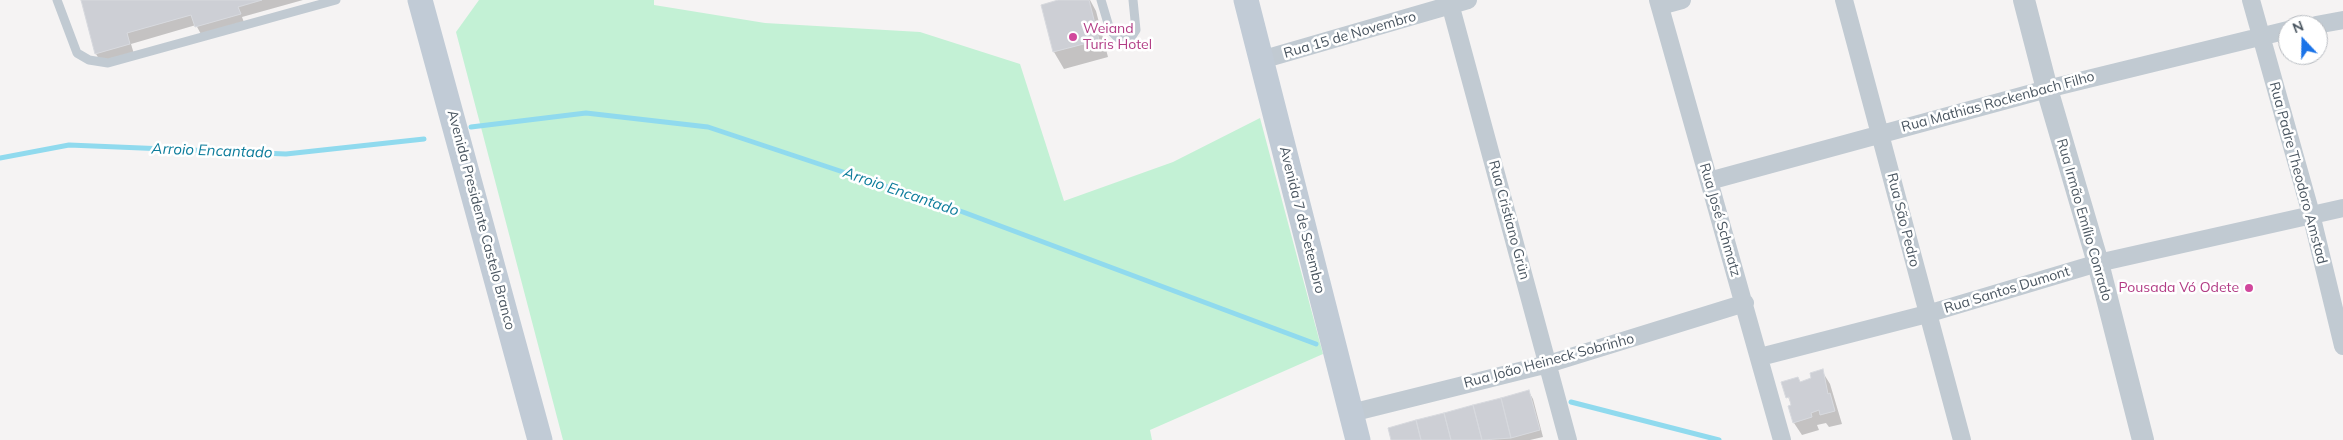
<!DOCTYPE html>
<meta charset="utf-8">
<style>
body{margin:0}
#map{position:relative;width:2343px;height:440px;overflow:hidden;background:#f5f3f3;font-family:Mulish,sans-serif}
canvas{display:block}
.north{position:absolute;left:2278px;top:15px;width:50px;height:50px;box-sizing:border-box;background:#fff;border:1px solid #b7bbc0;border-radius:50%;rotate:339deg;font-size:14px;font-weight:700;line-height:20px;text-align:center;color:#4a5661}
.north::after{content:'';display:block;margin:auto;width:18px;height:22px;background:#1a73e8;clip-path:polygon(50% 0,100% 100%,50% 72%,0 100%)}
</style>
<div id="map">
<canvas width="2343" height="440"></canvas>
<div class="north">N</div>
</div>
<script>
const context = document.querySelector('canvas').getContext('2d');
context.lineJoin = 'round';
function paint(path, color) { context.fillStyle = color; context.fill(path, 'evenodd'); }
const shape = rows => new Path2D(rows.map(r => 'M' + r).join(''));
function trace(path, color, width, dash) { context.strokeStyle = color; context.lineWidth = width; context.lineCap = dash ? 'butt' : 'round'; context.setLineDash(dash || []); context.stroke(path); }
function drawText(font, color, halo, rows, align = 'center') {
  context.font = font + ' Mulish,sans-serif'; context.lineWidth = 5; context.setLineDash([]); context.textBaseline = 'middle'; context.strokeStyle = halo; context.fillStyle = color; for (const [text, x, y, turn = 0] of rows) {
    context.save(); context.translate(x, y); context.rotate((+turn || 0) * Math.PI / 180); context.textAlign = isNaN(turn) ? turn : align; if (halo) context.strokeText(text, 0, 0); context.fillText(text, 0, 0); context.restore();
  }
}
paint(shape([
 [479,0,654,0,654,5,765,23,920,32,1020,64,1064,201,1173,162,1260,118,1323,354,1150,430,1152,440,563,440,456,32]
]), '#c3f1d5');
paint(shape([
 [82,0,303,0,242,17,245,25,202,36,196,25,131,44,134,54,102,64,96,54],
 [1063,0,1090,0,1096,11,1108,57,1064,69,1054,52,1042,5],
 [1822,371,1830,384,1842,424,1829,427,1826,423,1817,425,1819,430,1802,435,1794,423,1790,406,1792,406,1782,383,1798,378,1801,383,1813,379],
 [1529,392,1533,399,1543,437,1530,440,1392,440]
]), '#0003');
trace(shape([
 [471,127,586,113,708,127,963,212,1316,344],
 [0,158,69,145,286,154,424,139],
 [1571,402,1719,440]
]), '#90daee', 5);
const building = shape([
 [81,0,262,0,238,7,241,14,195,27,191,15,127,33,130,44,95,54,81,0],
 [1058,0,1089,0,1099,40,1053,52,1041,5,1058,0],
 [1823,369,1828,394,1830,393,1835,411,1820,415,1819,410,1811,413,1812,417,1793,423,1788,406,1791,405,1789,397,1786,398,1781,382,1798,377,1800,382,1811,378,1810,373,1823,369],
 [1529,390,1540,430,1511,438,1501,398,1529,390],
 [1501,398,1511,438,1482,440,1473,405,1501,398],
 [1473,405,1482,440,1451,440,1444,413,1473,405],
 [1444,413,1451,440,1421,440,1416,420,1444,413],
 [1416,420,1421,440,1391,440,1388,428,1416,420]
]);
paint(building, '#cdcfd5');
trace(building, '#d7d9de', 1);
trace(shape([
 [57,0,77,53,89,60,108,63,336,0],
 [1101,0,1110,30,1118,38,1132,36,1136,30,1133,0]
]), '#c1cad2', 9);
trace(shape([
 [1449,0,1568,440],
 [1658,0,1782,440],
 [1844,0,1962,440],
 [2251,0,2311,214,2343,346],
 [1660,6,1682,0],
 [2316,25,2343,20],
 [1261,60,1468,0],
 [1709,181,2047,89,2288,30],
 [1760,357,1927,314,2098,263,2343,208],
 [1351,413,1548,364,1745,303]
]), '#c1cad2', 18);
trace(shape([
 [2024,0,2047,89,2098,263,2143,440]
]), '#c1cad2', 22);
trace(shape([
 [420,0,540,440],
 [1246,0,1358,440]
]), '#c1cbd6', 25);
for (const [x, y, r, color] of [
 [1073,37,5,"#d1479c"],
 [2249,288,5,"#d1479c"]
]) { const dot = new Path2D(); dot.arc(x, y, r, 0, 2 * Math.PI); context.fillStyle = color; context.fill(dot); trace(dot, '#fff', 2); }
drawText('14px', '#b23c85', '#fff', [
 ["Weiand",1083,29],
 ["Turis Hotel",1083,45],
 ["Pousada Vó Odete",2239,288,"right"]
], 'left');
drawText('14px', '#4a5661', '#fff', [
 ["Rua 15 de Novembro",1350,35,-16],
 ["Rua Mathias Rockenbach Filho",1998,102,-15],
 ["Rua Padre Theodoro Amstad",2298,173,75],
 ["Avenida Presidente Castelo Branco",481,220,75],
 ["Avenida 7 de Setembro",1302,220,76],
 ["Rua Cristiano Grün",1509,220,75],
 ["Rua José Schmatz",1720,220,74],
 ["Rua São Pedro",1903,220,76],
 ["Rua Irmão Emílio Conrado",2084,220,74],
 ["Rua Santos Dumont",2007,290,-17],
 ["Rua João Heineck Sobrinho",1549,361,-15]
]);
drawText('italic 15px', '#0c7c9b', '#fff', [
 ["Arroio Encantado",212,151,2],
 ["Arroio Encantado",901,192,19]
]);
</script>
